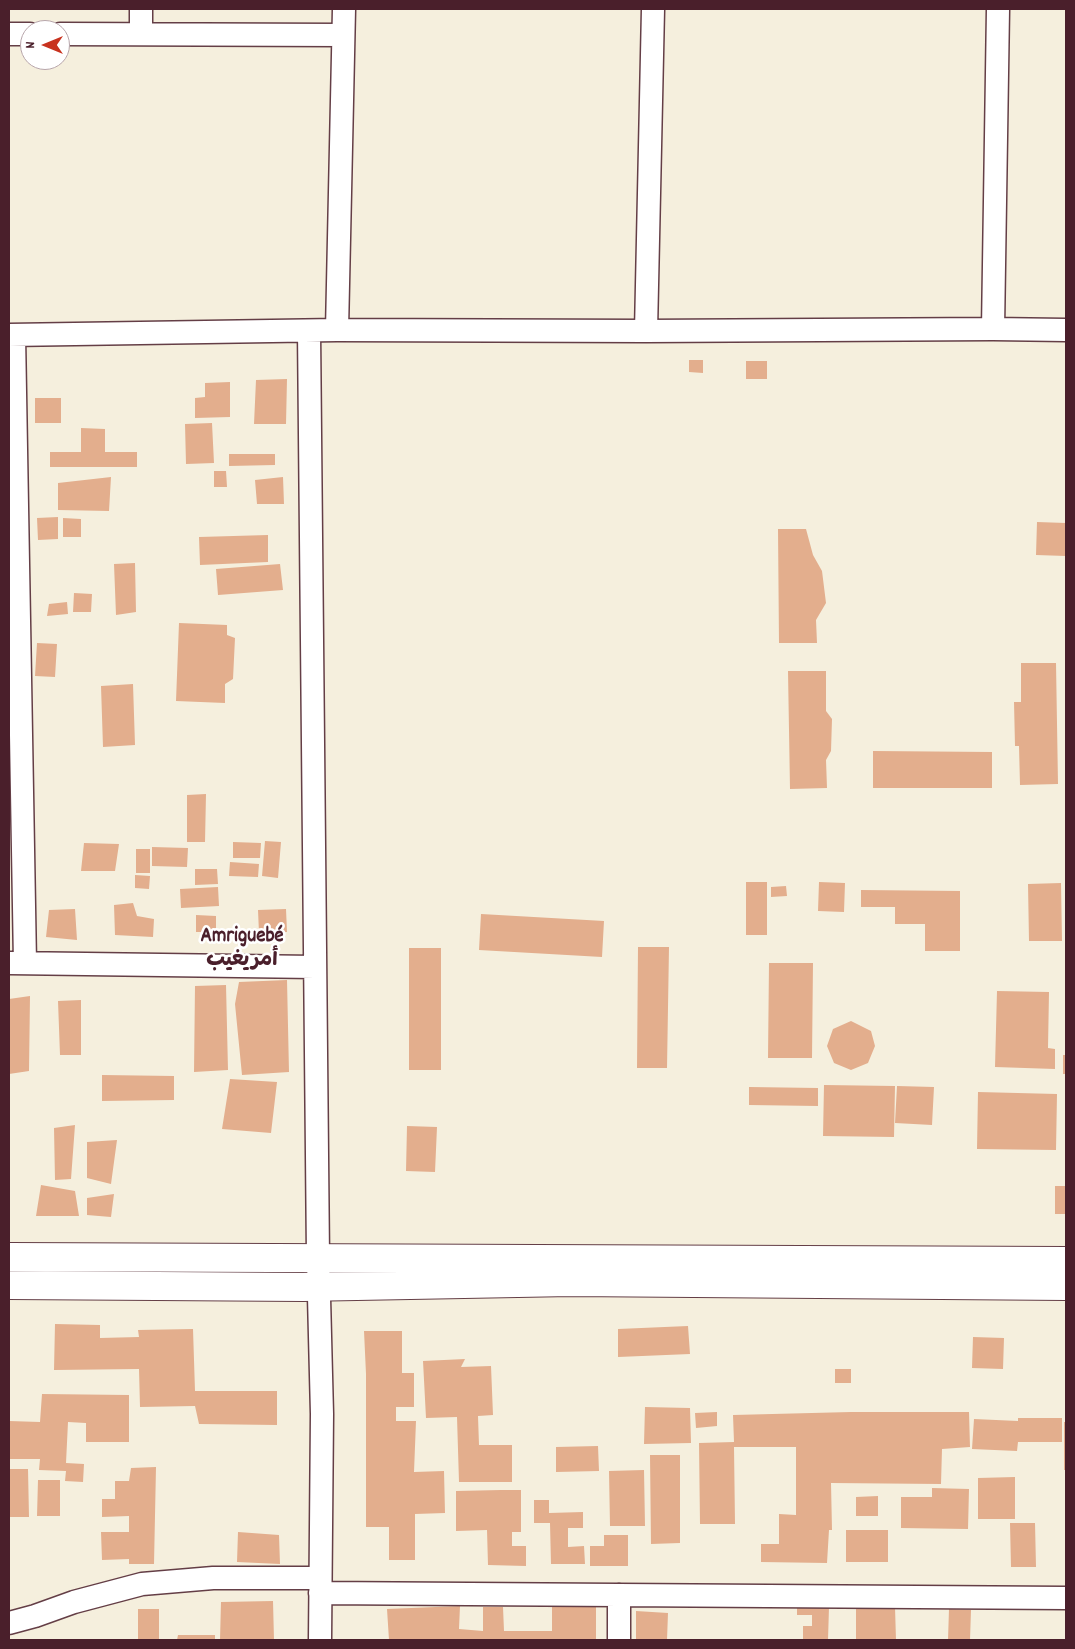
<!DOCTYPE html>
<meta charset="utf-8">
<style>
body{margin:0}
#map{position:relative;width:1075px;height:1649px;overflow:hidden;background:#f5efdd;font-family:Dekko,sans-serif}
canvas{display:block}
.frame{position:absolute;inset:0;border:10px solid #4a1f2b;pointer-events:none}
.north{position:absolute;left:20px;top:20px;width:50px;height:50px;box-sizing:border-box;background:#fff;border:1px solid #b7a5aa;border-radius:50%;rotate:270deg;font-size:14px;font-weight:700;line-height:20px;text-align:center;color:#4a1f2b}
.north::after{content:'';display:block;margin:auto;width:18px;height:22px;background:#c8321e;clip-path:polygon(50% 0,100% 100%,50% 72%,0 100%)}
</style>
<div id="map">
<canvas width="1075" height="1649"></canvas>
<div class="frame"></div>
<div class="north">N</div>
</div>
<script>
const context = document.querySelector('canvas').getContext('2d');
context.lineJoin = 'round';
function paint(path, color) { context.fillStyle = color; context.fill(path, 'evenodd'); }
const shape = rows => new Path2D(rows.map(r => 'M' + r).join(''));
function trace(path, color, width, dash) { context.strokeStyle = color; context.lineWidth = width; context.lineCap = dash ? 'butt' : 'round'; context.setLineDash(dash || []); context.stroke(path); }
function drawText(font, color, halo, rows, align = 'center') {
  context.font = font + ' Dekko,"Playpen Sans Arabic",sans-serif'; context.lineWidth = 5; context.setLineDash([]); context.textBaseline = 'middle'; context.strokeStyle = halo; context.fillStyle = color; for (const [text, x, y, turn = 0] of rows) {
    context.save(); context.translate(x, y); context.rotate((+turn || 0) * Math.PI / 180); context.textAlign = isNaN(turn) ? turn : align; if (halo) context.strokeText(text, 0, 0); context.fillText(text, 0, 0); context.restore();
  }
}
paint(shape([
 [689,360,703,360,703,373,689,372],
 [746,361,767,361,767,379,746,379],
 [287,379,286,424,254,424,256,380],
 [230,382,230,417,195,418,195,398,205,397,205,383],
 [35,398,61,398,61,423,35,423],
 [212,423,214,463,186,464,185,424],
 [81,428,105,429,105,452,137,452,137,467,50,467,50,452,81,452],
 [229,454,275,454,275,465,229,466],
 [214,471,226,471,227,487,214,487],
 [111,477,109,511,58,510,58,483],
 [283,477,284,504,257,504,255,480],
 [58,517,58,539,38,540,37,518],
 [63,518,81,519,81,537,63,537],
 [1037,522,1066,523,1066,556,1036,555],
 [778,529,806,529,813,555,822,571,826,603,816,620,817,643,779,643],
 [268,535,268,562,200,565,199,537],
 [135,563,136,612,116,615,114,564],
 [280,564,283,590,218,595,216,569],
 [74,593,92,594,91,612,73,612],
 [67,602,68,614,47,616,49,604],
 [179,623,227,625,227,635,235,638,233,679,225,684,225,703,176,701],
 [37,643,57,644,55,677,35,676],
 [1021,663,1056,663,1058,784,1020,785,1019,746,1015,746,1014,702,1021,702],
 [788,671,826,671,826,711,832,719,831,751,826,760,827,788,790,789],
 [133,684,135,745,103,747,101,686],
 [873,751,992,752,992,788,873,788],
 [206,794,205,842,187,842,187,795],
 [265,841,281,842,278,878,262,876],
 [233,842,261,843,260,858,233,858],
 [84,843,119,844,115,871,81,871],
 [152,847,188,848,187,867,152,866],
 [136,849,150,849,150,873,136,873],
 [230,862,259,864,258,877,229,876],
 [195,869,217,869,218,884,195,885],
 [135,875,150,876,149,889,135,888],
 [746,882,767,882,767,935,746,935],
 [819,882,845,883,844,912,818,911],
 [1061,883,1062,941,1029,941,1028,884],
 [786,886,787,896,771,897,771,887],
 [218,887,219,906,181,908,180,889],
 [861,890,960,891,960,951,925,951,925,924,895,924,895,907,861,907],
 [133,903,137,916,154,919,153,937,115,935,114,905],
 [75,909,77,940,46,937,49,910],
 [286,909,287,932,259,933,258,910],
 [481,914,604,921,602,957,479,950],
 [196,915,216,916,216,932,196,932],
 [638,947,669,947,667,1068,637,1068],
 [409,948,441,948,441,1070,409,1070],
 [769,963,813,963,812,1058,768,1058],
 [287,980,289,1072,242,1075,235,1004,239,982],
 [226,985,228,1070,194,1072,195,986],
 [997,991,1049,992,1048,1048,1055,1049,1055,1069,995,1067],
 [30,996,29,1071,9,1074,9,999],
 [81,1000,81,1055,60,1055,58,1001],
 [851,1021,871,1031,875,1046,868,1063,851,1070,834,1063,827,1046,833,1029],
 [1063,1055,1066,1055,1066,1074,1063,1074],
 [102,1075,174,1076,174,1100,102,1101],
 [230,1079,277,1082,271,1133,222,1129],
 [824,1085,895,1086,894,1137,823,1136],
 [897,1086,934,1087,932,1125,895,1123],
 [749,1087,818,1088,818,1106,749,1105],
 [978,1092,1057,1094,1056,1150,977,1149],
 [75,1125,71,1179,55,1180,54,1128],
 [407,1126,437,1127,435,1172,406,1171],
 [117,1140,111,1184,87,1178,87,1142],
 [41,1185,75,1191,79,1216,36,1216],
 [1055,1186,1066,1186,1066,1214,1055,1214],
 [114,1194,111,1217,87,1215,87,1198],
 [55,1324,100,1325,100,1338,139,1337,138,1330,193,1329,195,1391,277,1391,277,1425,199,1424,195,1406,140,1407,139,1369,54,1370],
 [688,1326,690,1354,618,1357,618,1329],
 [364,1331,402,1331,402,1373,414,1373,414,1407,396,1407,396,1421,416,1421,414,1472,444,1471,445,1513,415,1514,415,1560,389,1560,389,1527,366,1527,366,1374],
 [973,1337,1004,1338,1003,1369,972,1368],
 [465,1359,461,1367,491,1366,493,1415,478,1416,479,1445,512,1445,512,1482,459,1482,457,1417,426,1418,423,1361],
 [835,1369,851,1369,851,1383,835,1383],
 [42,1394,129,1395,129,1442,86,1442,86,1423,68,1422,66,1463,84,1464,83,1482,65,1481,66,1471,39,1470,40,1459,9,1459,9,1421,40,1422],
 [645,1407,690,1408,691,1443,644,1444],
 [717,1412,717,1426,696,1428,695,1413],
 [851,1412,969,1412,970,1447,942,1449,941,1484,831,1483,832,1530,829,1530,827,1563,761,1562,761,1544,779,1544,779,1514,796,1515,796,1447,734,1447,735,1524,700,1524,699,1443,734,1442,733,1415],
 [1018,1418,1062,1418,1062,1442,1018,1442,1017,1451,972,1449,974,1419,1018,1421],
 [1064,1422,1066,1422,1066,1470,1064,1470],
 [598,1446,599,1471,556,1472,556,1447],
 [650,1455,680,1455,680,1543,651,1544],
 [156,1467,154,1564,129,1564,129,1559,102,1560,101,1532,129,1532,129,1516,102,1517,102,1499,115,1499,115,1481,129,1481,131,1468],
 [9,1469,28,1469,29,1517,9,1517],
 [644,1470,645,1526,610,1526,609,1471],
 [1015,1477,1015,1519,978,1519,978,1478],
 [38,1480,60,1480,60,1516,37,1516],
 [932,1488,969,1489,968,1529,901,1528,901,1497,932,1497],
 [501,1490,521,1490,521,1532,512,1532,512,1546,526,1546,526,1566,488,1565,487,1530,456,1531,456,1491],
 [878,1496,878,1516,856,1516,856,1497],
 [534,1500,549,1500,549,1513,583,1512,583,1528,568,1528,568,1547,584,1546,585,1564,551,1564,550,1523,534,1523],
 [1010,1523,1035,1523,1036,1567,1011,1567],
 [846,1530,888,1530,888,1562,846,1562],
 [238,1532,279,1535,280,1564,237,1562],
 [604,1535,628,1535,628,1566,590,1566,590,1546,604,1546],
 [273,1601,274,1640,220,1640,221,1602],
 [460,1606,459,1629,483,1631,483,1607,503,1607,504,1631,552,1631,552,1606,596,1606,596,1640,389,1640,387,1609],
 [797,1607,829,1607,828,1640,803,1639,803,1626,812,1626,812,1615,797,1615],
 [856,1607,895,1607,896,1640,856,1640],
 [138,1609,159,1609,159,1640,138,1640],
 [949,1609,971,1610,970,1640,948,1640],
 [636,1611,668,1613,667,1640,636,1640],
 [178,1635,215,1635,215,1640,177,1640]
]), '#e3ae8d');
const street = shape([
 [9,34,30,34],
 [60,34,343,35],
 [141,34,141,9],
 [993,329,998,9],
 [337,330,344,9],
 [309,331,318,1258,322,1414,320,1640],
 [646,331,653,9],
 [9,335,337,330,646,331,993,329,1066,330],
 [14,335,25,963],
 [9,963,315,967],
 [320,1593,1066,1598],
 [9,1623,35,1616,74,1602,142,1584,213,1578,320,1578],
 [619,1640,619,1595]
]);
const secondary = shape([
 [9,1257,1066,1261],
 [9,1285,303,1287,571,1282,1066,1286]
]);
trace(street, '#643e46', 25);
trace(secondary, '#643e46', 30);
trace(street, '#fff', 22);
trace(secondary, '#fff', 28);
drawText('bold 21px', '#4a1f2b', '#fff', [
 ["Amriguebé",242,938],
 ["أمريغيب",242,962]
]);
</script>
